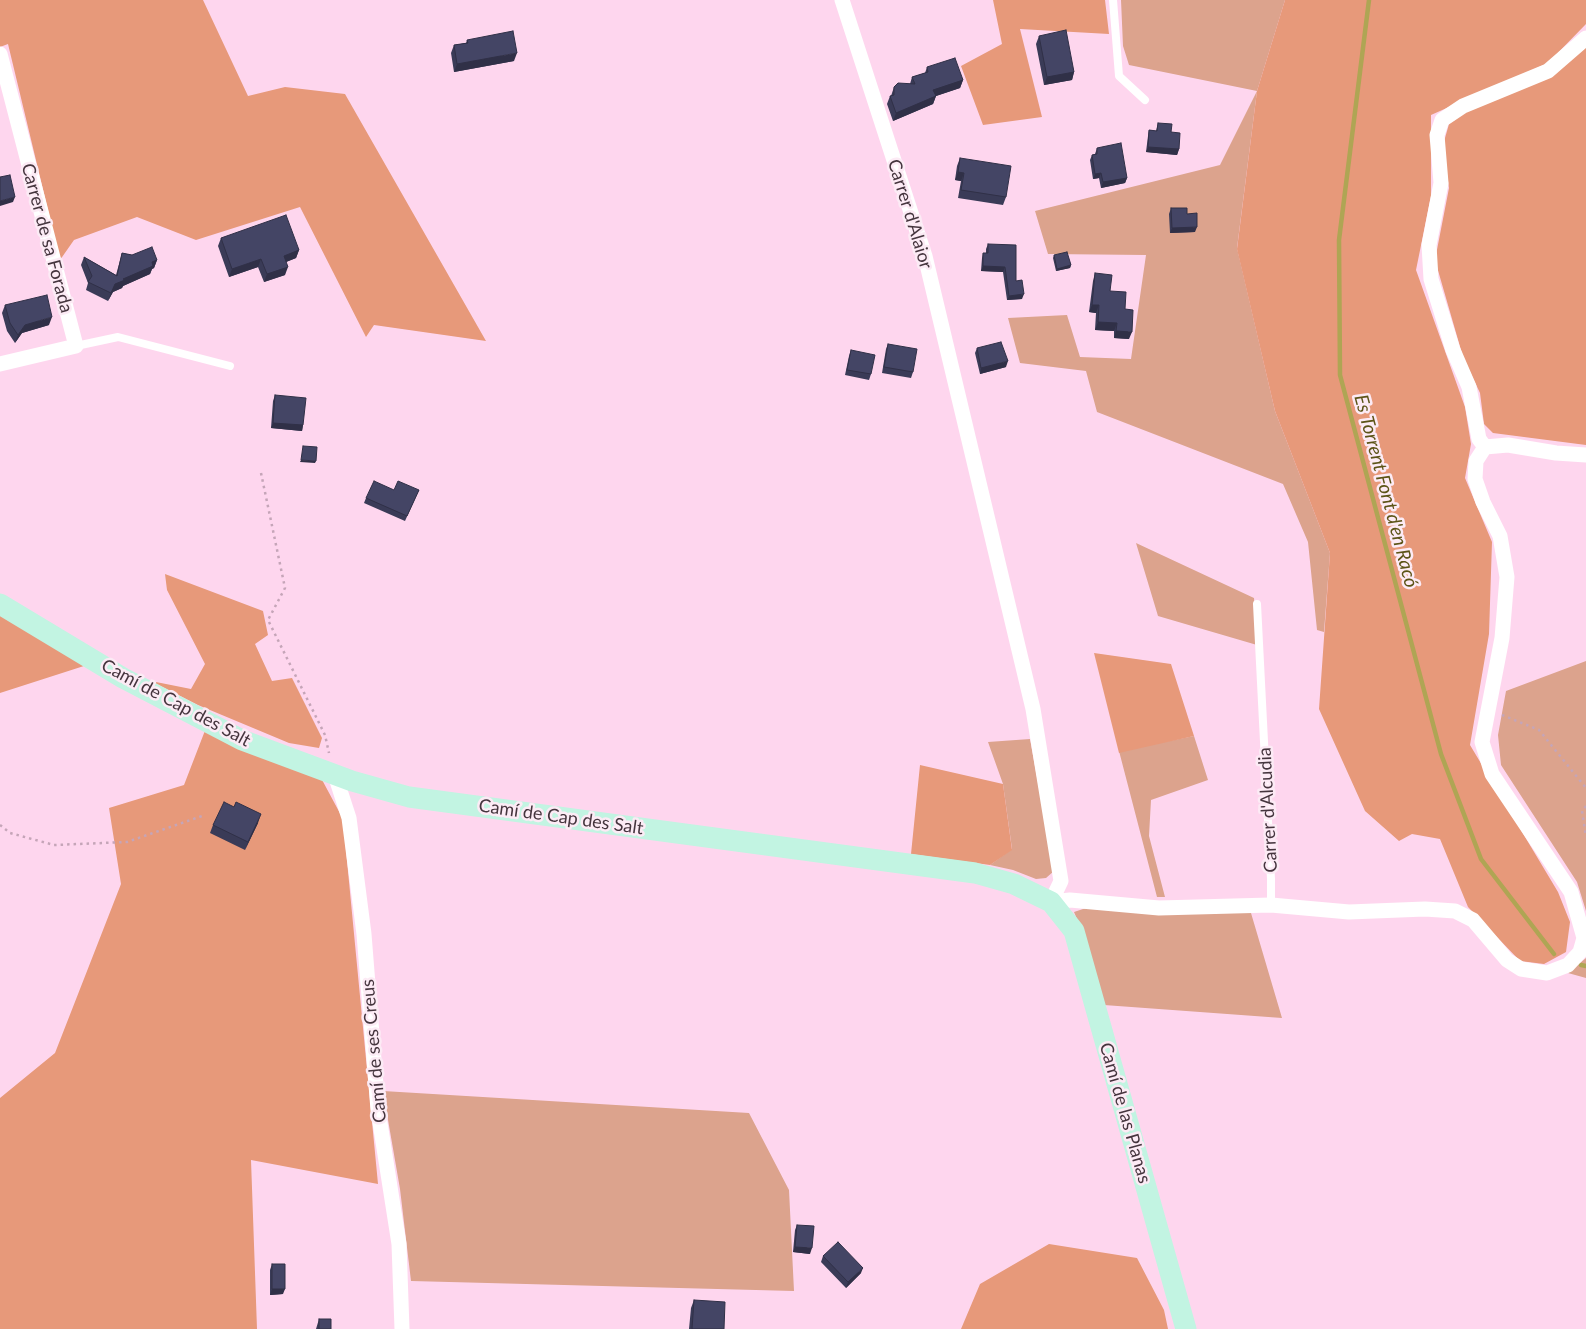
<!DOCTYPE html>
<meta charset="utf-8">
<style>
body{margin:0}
canvas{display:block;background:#fed6ee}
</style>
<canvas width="1586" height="1329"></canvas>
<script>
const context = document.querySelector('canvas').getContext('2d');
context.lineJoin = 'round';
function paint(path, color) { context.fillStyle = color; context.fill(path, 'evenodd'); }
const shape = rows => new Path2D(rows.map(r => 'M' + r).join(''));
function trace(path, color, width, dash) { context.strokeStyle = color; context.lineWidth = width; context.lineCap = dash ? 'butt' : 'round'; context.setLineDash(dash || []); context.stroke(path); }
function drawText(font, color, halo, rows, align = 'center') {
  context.font = font + ' Lato,sans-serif'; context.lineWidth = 5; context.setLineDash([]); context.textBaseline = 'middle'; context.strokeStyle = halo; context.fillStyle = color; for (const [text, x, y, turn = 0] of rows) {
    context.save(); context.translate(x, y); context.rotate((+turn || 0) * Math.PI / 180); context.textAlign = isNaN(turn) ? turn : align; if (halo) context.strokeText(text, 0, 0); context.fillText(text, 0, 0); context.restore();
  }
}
paint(shape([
 [1121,0,1285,0,1257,91,1237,248,1275,411,1330,553,1324,632,1317,630,1308,542,1283,484,1097,412,1086,371,1020,363,1008,318,1067,315,1080,357,1131,359,1146,255,1048,254,1035,211,1220,165,1257,91,1129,65,1123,46],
 [1136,543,1254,598,1257,645,1158,616],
 [1586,661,1586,911,1577,882,1501,765,1498,735,1506,691],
 [1194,736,1208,780,1151,800,1149,836,1165,897,1157,897,1119,751],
 [1030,739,1054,871,1046,878,1036,879,1013,870,990,865,1012,849,1003,784,988,742],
 [1092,906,1251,913,1282,1018,1104,1005,1086,940,1074,912],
 [1586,958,1586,978,1568,973],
 [383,1091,749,1113,789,1190,794,1291,411,1281,400,1189]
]), '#dca38d');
paint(shape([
 [0,0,203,0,248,96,285,87,345,94,486,341,374,325,366,337,300,207,196,240,137,217,74,240,60,260,8,44,0,47],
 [993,0,1105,0,1109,34,1020,29,1042,117,983,125,961,66,1002,44],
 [1285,0,1586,0,1586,24,1548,63,1431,115,1431,196,1416,270,1465,407,1471,444,1465,478,1492,542,1489,634,1470,745,1558,892,1570,922,1566,952,1544,964,1520,961,1468,907,1440,839,1412,834,1399,841,1365,811,1319,709,1330,553,1275,411,1237,249,1257,91],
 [1586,45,1586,445,1493,433,1484,424,1480,393,1463,357,1435,260,1449,188,1443,145,1449,124,1473,107],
 [165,574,263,611,268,635,255,644,272,681,292,678,322,738,319,748,289,743,198,705,151,681,191,689,205,664,167,590],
 [0,615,87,665,0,693],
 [1094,653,1171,664,1194,736,1119,753],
 [206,728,320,776,343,819,378,1184,251,1160,257,1329,0,1329,0,1098,55,1053,121,884,109,808,184,785],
 [920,765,1003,784,1012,850,990,865,911,854],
 [1049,1244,1137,1258,1164,1310,1168,1329,961,1329,980,1284]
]), '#e7997a');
trace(shape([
 [1369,0,1339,240,1340,375,1441,754,1481,859,1554,954],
 [1581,965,1586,966]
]), '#afa554', 4.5);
trace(shape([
 [261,473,285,588,268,620,325,735,329,753],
 [1502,715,1539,730,1586,788],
 [1586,806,1582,811,1586,837],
 [0,825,10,833,54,845,127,842,205,815]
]), '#c5a5b8', 2.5, [2.5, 4]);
trace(shape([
 [1113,0,1119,76,1145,100],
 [76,346,118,337,230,366],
 [1257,604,1271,879,1271,905]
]), '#fff', 8);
trace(shape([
 [842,0,925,256,1033,709,1061,881,1051,902],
 [0,54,76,346,0,364],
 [1485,447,1479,439,1469,387,1453,350,1431,279,1429,245,1441,183,1437,135,1442,120,1463,106,1548,71,1586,38],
 [335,775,349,818,364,934,378,1110,399,1244,402,1329],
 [1051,902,1070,900,1159,908,1271,905,1349,912,1425,909,1455,911,1473,920,1507,960,1521,969,1547,973,1568,965,1580,952,1584,938,1571,892,1492,774,1482,742,1502,638,1507,577,1500,536,1483,502,1475,479,1476,461,1485,447,1508,445,1556,453,1586,455]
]), '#fff', 15);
trace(shape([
 [0,604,123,678,242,740,352,781,409,797,975,873,1014,884,1051,902,1074,931,1186,1329]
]), '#c2f4e2', 21);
paint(shape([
 [1039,36,1074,72,1072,80,1044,85,1036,44],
 [467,40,514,61,454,72,451,53,454,45,466,43],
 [927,67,963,80,960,88,936,96,933,104,893,121,887,104,890,96,891,96,894,87,910,84,912,77,925,73],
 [1158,123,1171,132,1179,149,1177,155,1146,152,1148,136,1149,130,1156,131],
 [1097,148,1127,178,1125,183,1101,188,1099,178,1093,179,1090,160,1092,155,1095,154],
 [960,158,1006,197,1003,205,958,198,961,181,955,180,957,166],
 [1171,208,1187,214,1195,232,1170,233,1169,214],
 [221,238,299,250,296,258,286,262,285,275,264,282,258,267,229,277,218,246],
 [988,244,1016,281,1022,299,1007,300,1003,272,981,271,982,258,983,253,986,253,986,249],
 [122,253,157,260,154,268,152,269,150,274,123,286,122,288,113,292,108,301,86,290,88,283,81,265,84,257,116,275],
 [1054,255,1071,265,1070,268,1056,271,1053,258],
 [1095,273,1125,309,1129,339,1114,338,1114,331,1095,330,1096,313,1089,312,1093,281],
 [5,305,49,325,22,333,15,343,7,331,2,313],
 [888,344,913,372,911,378,882,373,886,349],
 [977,348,1006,367,980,374,975,353],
 [851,350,871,374,869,380,845,375,849,356],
 [275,395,303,425,302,431,271,428,273,401],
 [394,490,419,490,405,521,364,503,366,498],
 [234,807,258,823,245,850,210,833,213,825],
 [797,1225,810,1254,793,1252,795,1230],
 [823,1256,861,1273,846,1288,821,1262],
 [272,1264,283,1294,270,1295,270,1270],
 [694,1300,724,1329,689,1329,691,1308],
 [319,1319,331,1329,316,1329]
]), '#3a3b57');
paint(shape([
 [517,53,514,61,454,72,457,64],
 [1074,72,1072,80,1044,85,1047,77],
 [963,80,960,88,936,96,933,104,893,121,896,113,933,90],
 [1148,147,1179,149,1177,155,1146,152],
 [958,172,964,173,961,181,955,180],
 [1101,173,1099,178,1093,179,1095,174],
 [1127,178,1125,183,1101,188,1103,182],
 [15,197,13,202,0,206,0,201],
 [1197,227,1195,232,1170,233,1172,228],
 [299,250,296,258,281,264,284,256],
 [261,259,258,267,229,277,232,269],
 [157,260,154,268,152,269,150,274,123,286,122,288,113,292,108,301,111,293,115,284,152,262],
 [1071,265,1070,268,1056,271,1057,269],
 [983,266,1005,267,1003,272,981,271],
 [288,267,285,275,264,282,267,274],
 [1024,294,1022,299,1007,300,1009,296],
 [1092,305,1099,305,1096,313,1089,312],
 [52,317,49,325,22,333,15,343,18,335,25,325],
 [1098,322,1117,323,1114,331,1095,330],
 [1116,331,1132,332,1129,339,1114,338],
 [1008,361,1006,367,980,374,981,368],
 [273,423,303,425,302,431,271,428],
 [301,460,316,461,315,463,300,462],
 [261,814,258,823,245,850,248,842],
 [795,1247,812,1248,810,1254,793,1252],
 [863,1268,861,1273,846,1288,848,1282],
 [272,1289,285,1289,283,1294,270,1295]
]), '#303047');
const building = shape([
 [1066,30,1074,72,1047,77,1039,36,1066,30],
 [513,31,517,53,457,64,454,45,468,43,467,40,513,31],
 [955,58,963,80,933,90,936,96,896,113,890,96,894,95,894,87,898,83,915,84,912,77,928,72,927,67,955,58],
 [1158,123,1172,124,1171,132,1180,133,1179,149,1148,147,1149,130,1157,131,1158,123],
 [1121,143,1127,178,1103,182,1101,173,1095,174,1092,155,1097,154,1097,148,1121,143],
 [960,158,1011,166,1006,197,961,190,964,173,958,172,960,158],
 [10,175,15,197,0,201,0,177,10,175],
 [1171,208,1187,208,1187,214,1197,213,1197,227,1172,228,1171,208],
 [286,215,299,250,284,256,288,267,267,274,261,259,232,269,221,238,286,215],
 [988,244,1016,245,1016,281,1022,280,1024,294,1009,296,1005,267,983,266,983,253,988,253,988,244],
 [152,247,157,260,152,262,153,266,123,279,125,280,115,284,111,293,88,282,92,276,84,257,117,276,122,253,132,255,152,247],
 [1067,252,1071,265,1057,269,1054,255,1067,252],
 [1095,273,1112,275,1110,291,1126,292,1125,309,1133,310,1132,332,1116,331,1117,323,1098,322,1099,305,1092,305,1095,273],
 [47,295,52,317,25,325,18,335,10,323,5,305,47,295],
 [1001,342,1008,361,981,368,977,348,1001,342],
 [888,344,917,349,913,372,884,367,888,344],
 [851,350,875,355,871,374,847,370,851,350],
 [275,395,306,398,303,425,273,423,275,395],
 [303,446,317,447,316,461,301,460,303,446],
 [374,481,394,490,398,481,419,490,407,516,366,498,374,481],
 [224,802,234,807,236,802,261,814,248,842,213,825,224,802],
 [797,1225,814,1226,812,1248,795,1247,797,1225],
 [838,1242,863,1268,848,1282,823,1256,838,1242],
 [272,1264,285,1264,285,1289,272,1289,272,1264],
 [694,1300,725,1302,724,1329,692,1329,694,1300],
 [319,1319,331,1319,331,1329,319,1329,319,1319]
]);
paint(building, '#444565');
trace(building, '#303047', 1);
drawText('18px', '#45353e', '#fcebf5', [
 ["Carrer d'Alaior",910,214,73],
 ["Carrer de sa Forada",47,238,75],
 ["Camí de Cap des Salt",176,703,28],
 ["Carrer d'Alcudia",1268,810,-93],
 ["Camí de Cap des Salt",561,817,8],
 ["Camí de ses Creus",374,1051,-95],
 ["Camí de las Planas",1125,1113,74]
]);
drawText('italic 19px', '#5c5417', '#fcebf5', [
 ["Es Torrent Font d'en Racó",1386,491,75]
]);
</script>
